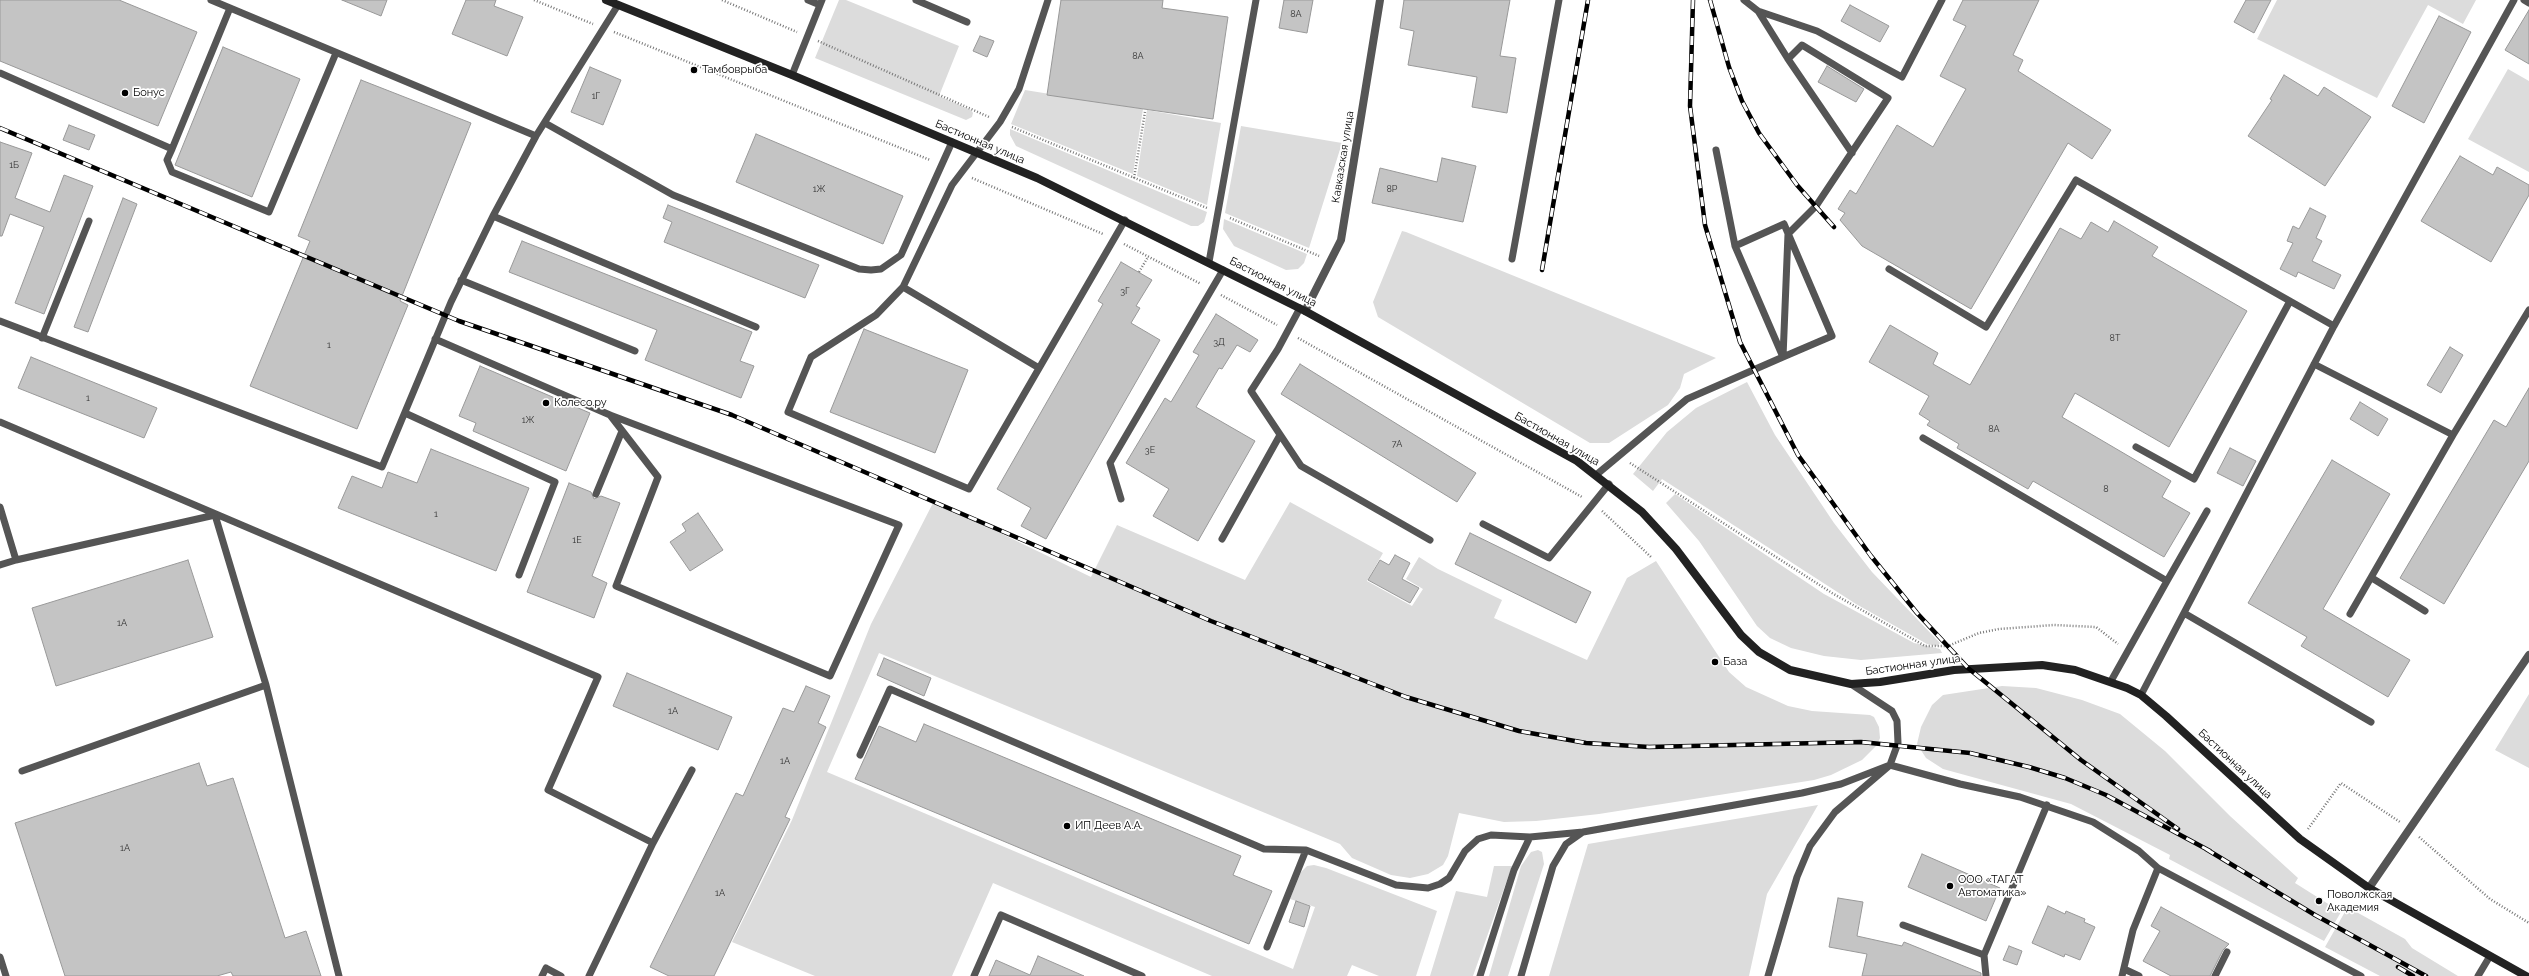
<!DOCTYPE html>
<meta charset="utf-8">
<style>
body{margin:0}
canvas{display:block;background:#fff}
</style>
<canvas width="2529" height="976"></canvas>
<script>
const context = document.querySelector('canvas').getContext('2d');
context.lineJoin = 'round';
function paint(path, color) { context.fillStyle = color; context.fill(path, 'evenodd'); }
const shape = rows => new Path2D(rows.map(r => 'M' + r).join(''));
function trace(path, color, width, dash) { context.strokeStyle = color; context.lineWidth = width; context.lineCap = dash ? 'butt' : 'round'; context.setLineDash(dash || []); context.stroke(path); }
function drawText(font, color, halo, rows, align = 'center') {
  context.font = font + ' Raleway,sans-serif'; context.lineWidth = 3.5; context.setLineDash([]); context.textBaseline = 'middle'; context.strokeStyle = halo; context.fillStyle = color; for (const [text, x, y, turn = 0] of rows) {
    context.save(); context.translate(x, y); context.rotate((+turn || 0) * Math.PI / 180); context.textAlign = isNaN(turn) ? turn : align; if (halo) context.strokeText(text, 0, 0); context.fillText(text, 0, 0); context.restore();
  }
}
paint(shape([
 [839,0,846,0,959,46,939,96,971,110,973,113,972,117,966,120,815,58],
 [2277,0,2476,0,2463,24,2428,5,2377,98,2257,39],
 [2508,69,2529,81,2529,172,2468,139],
 [1025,90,1143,109,1133,174,1011,124],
 [1147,110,1221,123,1207,205,1137,176],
 [1241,126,1342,143,1309,248,1225,213],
 [1010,129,1207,212,1204,222,1198,226,1191,226,1016,146,1010,135],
 [1224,219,1307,254,1304,263,1298,269,1286,270,1234,246,1223,229],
 [1402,231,1406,232,1716,358,1684,374,1680,388,1668,405,1609,443,1590,443,1378,317,1373,302],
 [1747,382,1775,435,1834,523,1872,572,1940,643,1937,646,1927,644,1856,604,1662,479,1653,491,1633,474,1667,432,1696,408],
 [1675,494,1824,594,1914,643,1940,649,1942,653,1861,660,1824,656,1791,648,1770,638,1757,626,1699,541,1666,503],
 [934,501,1091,577,1117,525,1245,580,1290,502,1383,553,1367,581,1412,606,1423,589,1406,579,1419,557,1438,569,1502,600,1494,618,1587,660,1627,578,1656,561,1729,672,1746,687,1788,706,1812,711,1870,715,1874,717,1879,727,1880,738,1877,745,1862,760,1831,775,1814,780,1599,814,1536,821,1504,822,1459,813,1448,856,1443,865,1428,874,1410,878,1391,875,1352,858,1340,844,879,653,827,772,1293,969,1315,907,1290,899,1301,872,1307,866,1314,865,1326,868,1437,911,1416,976,1379,976,1352,965,1347,976,1212,976,993,883,952,976,815,976,732,942,792,820,871,624],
 [2002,686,2036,688,2082,700,2120,714,2165,751,2230,816,2298,878,2295,883,2341,912,2324,941,2169,859,2170,855,2071,804,1943,769,1926,758,1917,744,1921,727,1932,705,1943,695],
 [2529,694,2529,768,2495,750],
 [1818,805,1767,894,1749,976,1549,976,1588,844],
 [1538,850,1542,852,1544,864,1508,976,1489,976,1521,866,1531,852],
 [1494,866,1512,866,1473,976,1430,976,1456,891,1487,897],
 [2351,909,2405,939,2412,948,2458,976,2380,976,2325,947,2346,910]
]), '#dcdcdc');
const building = shape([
 [0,0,119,0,197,32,158,126,0,61,0,0],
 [342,0,387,0,381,16,342,0],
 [466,0,496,0,494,6,523,17,507,56,452,34,466,0],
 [1061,0,1163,0,1162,8,1228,17,1213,119,1047,95,1061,0],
 [1284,0,1313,0,1307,33,1279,28,1284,0],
 [1404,0,1510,0,1500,56,1516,58,1507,113,1472,107,1477,77,1408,65,1414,31,1400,28,1404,0],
 [1963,0,2039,0,2013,55,2023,60,2018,71,2111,130,2092,159,2068,143,1971,309,1862,246,1840,220,1845,213,1838,209,1850,190,1856,194,1897,125,1933,147,1966,89,1940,76,1966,26,1953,20,1963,0],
 [2246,0,2271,0,2254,33,2234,22,2246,0],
 [1850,5,1889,26,1880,42,1841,21,1850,5],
 [2529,10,2529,64,2505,50,2529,10],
 [2439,16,2471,32,2424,123,2392,106,2439,16],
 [980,36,994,41,987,57,973,51,980,36],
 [223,47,300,79,252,197,175,165,223,47],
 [1827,66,1864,89,1856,102,1818,82,1827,66],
 [590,67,621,80,603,125,571,112,590,67],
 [2284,75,2318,96,2324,87,2371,117,2325,186,2248,136,2272,100,2270,99,2284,75],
 [361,80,471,123,400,301,408,305,357,429,250,386,310,241,298,236,361,80],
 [69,125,95,135,89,150,63,140,69,125],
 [756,134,903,196,883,244,736,182,756,134],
 [0,142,32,153,15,198,50,212,64,175,93,186,44,314,15,303,44,227,10,214,2,236,0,236,0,142],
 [2460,156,2493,175,2497,167,2529,185,2529,195,2491,262,2421,221,2460,156],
 [1442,158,1476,166,1463,222,1372,203,1380,168,1437,182,1442,158],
 [123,198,137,204,88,332,74,327,123,198],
 [668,205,819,265,805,298,664,242,672,222,663,218,668,205],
 [2310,208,2326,216,2316,238,2322,241,2312,261,2341,275,2334,289,2298,272,2296,277,2280,269,2293,243,2287,241,2293,226,2299,229,2310,208],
 [2114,221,2158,247,2152,256,2247,311,2169,447,2075,393,2062,417,2171,481,2162,497,2190,513,2164,557,2033,481,2028,489,1957,448,1959,444,1927,425,1930,421,1919,414,1929,396,1869,362,1890,325,1938,353,1933,364,1970,385,2060,228,2081,239,2091,222,2108,232,2114,221],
 [522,241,752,332,740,361,754,366,741,398,645,360,657,330,509,272,522,241],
 [1121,262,1152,280,1136,306,1140,308,1131,323,1160,340,1046,539,1021,526,1031,508,997,489,1103,304,1098,301,1121,262],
 [1216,314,1258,340,1250,352,1237,345,1222,369,1219,368,1196,407,1255,441,1198,541,1153,516,1169,489,1126,463,1165,398,1171,402,1199,355,1193,352,1216,314],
 [864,329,968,370,935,453,830,412,864,329],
 [2450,347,2463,355,2441,393,2427,385,2450,347],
 [31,357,157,408,144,438,18,388,31,357],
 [1300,364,1476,473,1457,502,1281,394,1300,364],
 [480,366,590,413,566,471,473,431,476,423,459,416,480,366],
 [2529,388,2529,461,2444,604,2400,578,2494,420,2506,427,2529,388],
 [2360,402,2388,419,2378,436,2350,419,2360,402],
 [2230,448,2256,461,2243,486,2217,473,2230,448],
 [431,449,529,488,496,571,338,508,352,476,382,488,388,472,417,483,431,449],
 [2332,460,2390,494,2323,609,2410,660,2388,697,2301,646,2307,637,2248,603,2332,460],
 [569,483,591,492,594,499,601,496,620,503,592,576,607,583,594,618,527,592,569,483],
 [698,513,723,550,690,571,670,542,686,531,682,524,698,513],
 [1470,533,1591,592,1576,623,1455,564,1470,533],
 [1395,555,1410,563,1402,579,1419,588,1410,603,1368,580,1380,560,1389,565,1395,555],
 [188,560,213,637,56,686,32,608,188,560],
 [884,658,931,678,924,696,877,675,884,658],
 [627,673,732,717,718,750,613,706,627,673],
 [806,686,830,696,818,723,826,727,785,817,790,819,714,976,669,976,650,967,736,793,743,796,783,708,794,712,806,686],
 [924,724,1241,856,1233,875,1272,891,1249,944,855,779,879,726,916,742,924,724],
 [199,763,207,786,233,778,285,938,306,931,321,976,233,976,231,972,217,976,65,976,15,823,199,763],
 [1922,854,2000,888,1986,921,1908,887,1922,854],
 [1838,898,1863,902,1857,936,1902,946,1904,942,1981,973,1981,976,1862,976,1867,954,1829,947,1838,898],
 [1296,901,1310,906,1304,927,1289,922,1296,901],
 [2048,906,2065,914,2066,911,2085,919,2084,922,2095,927,2080,960,2065,954,2064,957,2032,943,2048,906],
 [2161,907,2229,944,2223,950,2210,976,2171,976,2143,961,2160,931,2151,926,2161,907],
 [2009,946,2022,951,2017,965,2003,960,2009,946],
 [1038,956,1084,976,989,976,996,960,1030,975,1038,956]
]);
paint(building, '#c4c4c4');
trace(building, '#999', 1);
trace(shape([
 [534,0,593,24],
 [722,0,797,32],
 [614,32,930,160],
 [818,41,989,117],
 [1012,127,1207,208],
 [972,178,1103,234],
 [1134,178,1145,112],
 [1230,218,1319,256],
 [1124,244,1201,284],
 [1139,272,1148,257],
 [1221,295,1277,325],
 [1298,338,1582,497],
 [1630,463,1832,593,1925,646,1948,646,1979,633,1999,629,2054,625,2096,627,2118,644],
 [1602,511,1651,557],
 [2308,829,2341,783,2400,822],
 [2419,837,2490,899,2529,923]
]), '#777', 2.5, [1, 2]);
trace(shape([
 [211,0,536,136],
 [808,0,820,5],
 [916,0,967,22],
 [1048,0,1019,89,1000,122,952,185,903,287,876,315,811,357,788,412,969,489,1125,220],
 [1744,0,1758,11,1817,31,1902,77,1942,0],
 [2524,0,2529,3],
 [1758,11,1788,59,1852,153],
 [0,73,172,149,230,8],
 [792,75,822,0],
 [545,123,673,195,859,269,871,270,881,269,901,255,952,142],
 [172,149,167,160,172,172,269,212,336,53],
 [1716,150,1735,246],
 [493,216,756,327],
 [1784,224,1832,336,1783,357,1735,246,1784,224],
 [1512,259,1559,0],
 [1209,262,1256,0],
 [1889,269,1986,327,2076,180,2334,326],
 [461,280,635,351],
 [903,287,1039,368],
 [1300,308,1278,349,1251,391,1301,466,1430,540],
 [0,321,382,467,451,302,493,216,536,136,618,5],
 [42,338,89,221],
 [435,339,610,415,899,525,830,676,616,586,658,477,610,415],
 [2314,364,2453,435,2350,614],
 [405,413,555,482,519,575],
 [0,422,598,677,548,790,653,843],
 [2453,435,2529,310],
 [1923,438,2167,581,2111,681],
 [2136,447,2194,479,2290,301],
 [1596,475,1687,399,1783,357,1788,234,1816,206,1888,98,1802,45,1788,59],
 [596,494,622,431],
 [1121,499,1110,463,1223,270],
 [0,507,16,560,215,515],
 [1483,524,1549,558,1609,484],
 [1222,539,1280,435],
 [0,565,16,560],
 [2372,578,2425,611],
 [2167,581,2207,511],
 [2184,613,2371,722],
 [266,685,339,976],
 [2141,695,2334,326,2514,0],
 [860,755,890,689,1264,849,1306,850,1396,885,1428,888,1440,884,1449,878,1465,851,1478,839,1491,835,1530,837],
 [22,771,266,685,215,515],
 [1903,925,1984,955],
 [1267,947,1306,850],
 [0,957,6,976],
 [2124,969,2139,976],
 [542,976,546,968,561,976],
 [589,976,653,843,692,770],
 [974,976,1001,915,1142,976],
 [1480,976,1514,870,1530,837,1583,832],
 [1521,976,1553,866,1566,844,1583,832,1802,793,1841,784,1890,765,1960,784,2020,797,2093,822,2139,851,2158,868,2361,976],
 [1768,976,1797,877,1810,846,1835,812,1890,765,1898,743,1897,721,1892,711,1851,684],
 [1986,976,1984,955,2047,805],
 [2122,976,2133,930,2158,868],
 [2215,976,2227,952],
 [2478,976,2490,956]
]), '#555', 7);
trace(shape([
 [1305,311,1341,240,1380,0],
 [2369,888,2529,655]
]), '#555', 8);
trace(shape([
 [606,0,792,75,1037,178,1305,311,1577,461,1642,512,1676,549,1741,635,1759,652,1790,670,1851,684,1880,682,1954,670,2042,665,2075,670,2127,688,2141,695,2166,716,2300,839,2369,888,2526,976]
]), '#222', 8);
const rail = shape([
 [1693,0,1690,106,1705,225,1740,342,1798,455,1871,556,1917,613,1968,668,2081,760,2178,829],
 [1710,0,1729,67,1742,101,1759,133,1797,185,1834,227],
 [0,128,459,321,732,415,1211,621,1406,697,1519,731,1586,743,1649,747,1861,742,1970,753,2029,767,2065,778,2106,795,2210,851],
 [1542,270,1588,0],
 [2206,849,2315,915,2426,976],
 [2398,967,2413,976]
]);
trace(rail, '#000', 4.5);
trace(rail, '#fff', 3, [9]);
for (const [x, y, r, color] of [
 [694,70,4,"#000"],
 [125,93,4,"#000"],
 [546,403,4,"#000"],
 [1715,662,4,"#000"],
 [1067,826,4,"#000"],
 [1950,886,4,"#000"],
 [2319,901,4,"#000"]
]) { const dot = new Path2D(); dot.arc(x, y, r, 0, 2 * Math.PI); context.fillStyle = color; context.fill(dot); trace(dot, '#fff', 1.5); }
drawText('9px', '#313131', null, [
 ["8А",1296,14],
 ["8А",1138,56],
 ["1Г",596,96],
 ["1Б",14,165],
 ["1Ж",819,189],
 ["8Р",1392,189],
 ["3Г",1125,291],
 ["8Т",2115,338],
 ["3Д",1219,342],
 ["1",329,345],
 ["1",88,398],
 ["1Ж",528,420],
 ["8А",1994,429],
 ["7А",1397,444],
 ["3Е",1150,450],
 ["8",2106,489],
 ["1",436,514],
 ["1Е",577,540],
 ["1А",122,623],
 ["1А",673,711],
 ["1А",785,761],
 ["1А",125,848],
 ["1А",720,893]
]);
drawText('11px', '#000', '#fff', [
 ["Тамбоврыба",702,70],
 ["Бонус",133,93],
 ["Колесо.ру",554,403],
 ["База",1723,662],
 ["ИП Деев А.А.",1075,826],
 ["ООО «ТАГАТ",1958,880],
 ["Автоматика»",1958,893],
 ["Поволжская",2327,895],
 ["Академия",2327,908]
], 'left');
drawText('11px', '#000', '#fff', [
 ["Бастионная улица",980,142,23],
 ["Кавказская улица",1343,157,-81],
 ["Бастионная улица",1273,282,27],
 ["Бастионная улица",1557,439,30],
 ["Бастионная улица",1913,665,-8],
 ["Бастионная улица",2235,764,43]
]);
</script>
